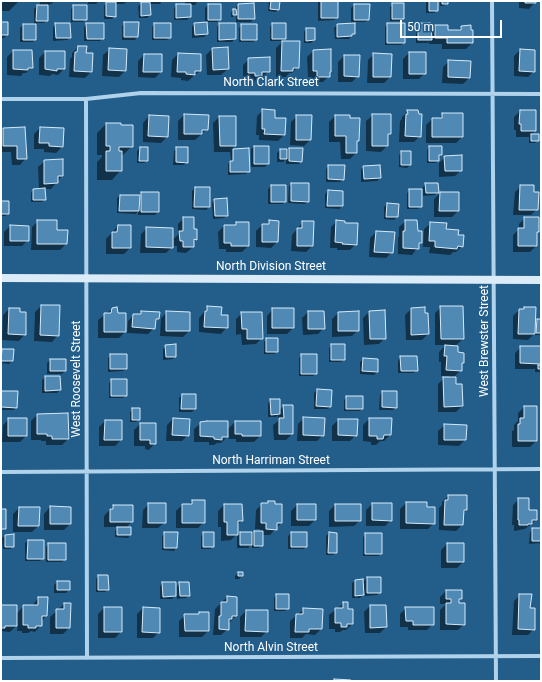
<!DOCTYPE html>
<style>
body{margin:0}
#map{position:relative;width:542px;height:682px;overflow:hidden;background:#235e8b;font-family:Roboto,sans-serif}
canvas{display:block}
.frame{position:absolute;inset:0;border:2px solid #fff;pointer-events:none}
.scale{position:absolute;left:400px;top:20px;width:102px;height:18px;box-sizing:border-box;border:2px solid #fff;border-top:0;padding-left:5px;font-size:12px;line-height:14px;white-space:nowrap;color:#fff;-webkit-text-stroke:3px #235e8b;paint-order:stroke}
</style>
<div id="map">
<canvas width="542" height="682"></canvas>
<div class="frame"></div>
<div class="scale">50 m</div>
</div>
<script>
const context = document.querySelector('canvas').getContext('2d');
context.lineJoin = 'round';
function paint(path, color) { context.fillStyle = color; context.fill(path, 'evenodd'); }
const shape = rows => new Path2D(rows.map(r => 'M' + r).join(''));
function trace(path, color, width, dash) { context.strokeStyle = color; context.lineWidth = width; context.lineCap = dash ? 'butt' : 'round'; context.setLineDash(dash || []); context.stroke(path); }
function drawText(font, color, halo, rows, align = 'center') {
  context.font = font + ' Roboto,sans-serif'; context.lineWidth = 3; context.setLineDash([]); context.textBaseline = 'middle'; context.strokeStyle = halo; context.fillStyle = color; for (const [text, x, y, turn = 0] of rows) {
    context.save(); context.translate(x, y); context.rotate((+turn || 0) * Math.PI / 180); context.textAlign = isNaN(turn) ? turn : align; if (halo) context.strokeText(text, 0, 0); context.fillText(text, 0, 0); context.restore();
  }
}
paint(shape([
 [1,1,18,1,18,2,9,11,1,11],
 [40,1,55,1,51,4,47,5,47,20,44,23,35,23,35,40,33,42,20,42,20,28,23,25,34,25,34,9,37,6,40,6],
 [88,1,99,1,96,4,88,4],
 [109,1,127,1,124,4,115,4,115,16,112,19,104,19,104,6,106,3,109,3],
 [142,1,162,1,160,4,149,4,150,15,147,18,139,18,138,6,142,3],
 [181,1,198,1,195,5,190,5,190,17,187,20,174,20,174,8,177,5,185,5,185,1],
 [269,1,279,1,278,9,276,12,268,11],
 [320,1,337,1,337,18,334,20,318,21,318,2],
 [426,1,459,1,447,2,444,6,440,6,440,2,437,2,437,10,434,13,426,13],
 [513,1,535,1,535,2,529,9,519,8,519,1],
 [393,4,403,19,400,21,390,21,390,7],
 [208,5,220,5,220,19,217,22,206,22,207,34,204,37,192,38,192,26,194,24,205,23,205,8],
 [238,5,253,19,251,22,236,22,236,14,233,17,231,17,231,13,233,10,236,10,236,7],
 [354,5,368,19,366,22,351,22,351,8],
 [74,6,86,19,83,22,71,22,71,9],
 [1,23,7,35,4,38,1,38],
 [125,23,137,37,135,40,122,40,122,26],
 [56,24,70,38,67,40,53,41,53,27],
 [87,24,103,38,100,41,84,41,84,27],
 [155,24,170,37,167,40,152,40,152,27],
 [219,24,235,39,232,42,217,42,217,27],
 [273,24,285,38,282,41,270,41,270,27],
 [388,24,404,43,401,45,385,45,385,27],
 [419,24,430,30,435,26,447,31,457,31,461,27,472,43,466,49,442,49,442,44,429,44,429,41,428,43,416,43,416,27],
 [242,25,256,39,253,42,239,42,239,28],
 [337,25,354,33,349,39,335,39,334,28],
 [306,29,314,40,311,43,304,43,304,32],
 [282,42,298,67,292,73,289,73,286,77,276,77,276,48],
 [78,47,85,54,91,72,85,78,69,77,70,59,72,57,72,53],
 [110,49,125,71,119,77,102,76,103,55],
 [212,49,228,69,221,75,207,75,206,55],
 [520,50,534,71,528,77,514,76,514,56],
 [13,51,32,67,26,73,23,73,21,76,7,75,7,57],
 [313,51,329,76,323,82,311,82,311,77,308,77,307,57],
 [45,52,64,69,58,75,52,74,50,76,39,75,39,58],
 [409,53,425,73,419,79,403,79,403,59],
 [178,54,200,71,188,81,181,80,181,78,171,77,172,60],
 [374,54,390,77,384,83,367,83,368,60],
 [144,55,161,72,155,78,138,77,138,61],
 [344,56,359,56,358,76,352,82,338,82,338,62],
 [249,59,269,71,263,77,259,77,254,82,250,82,250,79,243,79,243,65],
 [449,61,469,78,463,84,442,83,443,67],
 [263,110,274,119,284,135,278,141,259,140,259,135,256,135,257,116],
 [408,111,420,136,414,142,399,142,400,121,402,119,402,117],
 [520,111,535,111,535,131,531,135,538,140,535,143,529,143,529,137,516,137,516,130,514,130,514,117],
 [443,114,462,137,456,143,426,143,426,125,432,119,438,119],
 [184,115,207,129,195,140,178,140,178,121],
 [373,115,390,134,387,136,387,146,381,152,366,151,366,121],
 [149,116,167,137,161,143,143,142,143,123],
 [297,116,310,140,304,146,290,145,291,122],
 [335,116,358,140,356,143,356,153,350,159,341,159,340,142,329,142,329,122],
 [219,117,235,146,231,150,248,149,249,171,246,174,228,175,228,164,231,161,230,152,214,152,213,123],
 [106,124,120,124,132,146,123,155,121,155,121,170,112,180,97,180,97,162,102,157,102,155,97,155,97,133],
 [24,128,26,158,20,165,12,165,11,152,1,152,1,131,3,129],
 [40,128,62,147,56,153,44,152,44,149,34,149,34,134],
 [254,147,268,164,265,167,251,167,251,149],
 [429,147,441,155,436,163,427,163,427,150],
 [140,148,147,160,144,163,137,163,137,151],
 [177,148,187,162,184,165,173,165,174,151],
 [289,149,301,161,299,164,286,164,286,159,283,162,277,162,277,153,280,150,286,150,286,152],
 [402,152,410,165,407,168,399,167,399,155],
 [445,157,461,170,455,176,439,177,439,163],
 [45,161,62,176,51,189,44,189,45,199,42,202,31,202,31,193,33,190,39,190,38,167],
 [329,166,343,179,341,182,326,182,326,169],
 [364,167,380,178,377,181,361,182,361,169],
 [292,184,308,201,305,204,288,203,289,186],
 [426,184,437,193,435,195,423,196,423,187],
 [271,186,285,201,283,204,268,204,268,189],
 [521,186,533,193,537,209,531,215,513,215,515,192],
 [195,188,209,207,206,210,192,209,192,191],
 [410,190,421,206,418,209,407,209,407,193],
 [328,191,342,206,339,209,325,208,325,194],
 [141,193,158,212,155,215,138,215,138,211,136,214,117,213,117,198,120,196,139,196],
 [440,193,458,211,452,217,434,217,434,199],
 [214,200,227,215,224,218,213,219,212,203],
 [1,202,8,213,6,216,1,216],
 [387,204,397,205,397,217,394,220,384,219,384,207],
 [184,218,193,230,196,239,193,242,193,247,186,253,177,252,177,246,174,246,174,240,172,240,178,235,178,224],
 [525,218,538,232,536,234,536,246,530,252,513,252,513,235,519,229,519,224],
 [38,221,56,231,66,244,60,250,31,250,32,227],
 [270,221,277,242,271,248,256,247,256,231,262,225,266,225],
 [337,221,356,244,350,250,337,250,337,248,330,248,331,227],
 [406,221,417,232,421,243,412,255,398,254,398,238,399,236,399,227],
 [303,222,313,222,312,246,306,252,291,251,292,235],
 [237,223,248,246,242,252,226,252,226,249,219,249,218,232,224,226,234,226],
 [431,223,457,236,462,246,456,252,453,252,450,255,429,253,430,247,423,247,424,229],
 [10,226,28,240,22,246,4,246,4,232],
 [118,226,130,226,130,248,124,254,106,254,106,239],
 [147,228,172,247,166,253,140,253,141,234],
 [376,232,394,233,392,252,386,258,369,257,370,238],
 [41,306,58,335,52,342,34,341,35,312],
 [208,307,220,316,227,327,221,334,199,332,199,318],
 [441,307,463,339,455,346,457,353,463,363,461,365,461,370,453,378,462,406,456,412,438,412,438,384,444,378,449,378,449,376,441,376,441,362,439,362,439,352,446,345,435,345,435,313],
 [424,308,428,334,422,340,406,340,405,315,411,309],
 [525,308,534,322,537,320,541,320,541,335,534,335,534,334,528,340,513,339,513,316,519,310,523,310],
 [9,309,25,334,19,341,2,340,3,315],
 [112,309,118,314,125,332,119,338,98,338,98,320],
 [273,309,293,328,287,334,267,334,267,316],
 [141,312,159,313,158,319,154,323,154,328,148,334,127,333,128,321,134,315,138,315],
 [167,312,189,331,183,337,160,336,161,318],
 [308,312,324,312,324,328,318,334,303,335,302,318],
 [369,312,385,338,379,344,364,345,363,318],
 [242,313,262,338,256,344,242,345,241,334,236,335,236,319],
 [338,313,358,330,352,336,332,337,332,319],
 [266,339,277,352,274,354,264,354,264,342],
 [332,345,344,359,341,362,329,362,329,348],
 [166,346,175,357,173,359,163,360,163,349],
 [521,347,540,363,538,366,541,366,541,372,535,372,535,368,534,369,515,369,515,353],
 [2,350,12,361,9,364,1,363],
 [111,355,126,369,123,371,108,372,108,358],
 [302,355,316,373,313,376,299,376,299,358],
 [401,357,416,370,414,373,398,373,398,360],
 [363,359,377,372,374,375,360,374,360,362],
 [50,360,65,371,62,374,47,374,47,363],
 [45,377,59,377,60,390,57,393,42,393,42,380],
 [112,380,126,395,123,398,109,398,109,383],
 [317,390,331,406,328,409,314,409,314,393],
 [382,392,396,407,393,410,379,410,380,395],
 [1,393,16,407,14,410,1,410],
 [182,395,195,409,192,412,179,412,179,398],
 [347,397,362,409,359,411,344,411,344,400],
 [271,400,279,410,284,406,292,434,286,440,274,440,273,425,278,421,278,415,276,417,268,417,268,403],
 [524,407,536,407,536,441,530,447,512,447,512,431,514,430,514,425,518,421,518,413],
 [133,409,139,419,136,422,130,422,130,412],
 [37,415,68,439,62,445,46,445,46,441,41,441,41,440,31,440,31,421],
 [304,418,323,435,317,441,297,441,298,424],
 [9,419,26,436,20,442,2,442,3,425],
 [173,419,188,435,182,441,166,441,167,425],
 [369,419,391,419,390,435,384,441,380,441,376,445,371,445,371,442,363,441,363,425],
 [338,420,356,435,350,441,332,441,332,426],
 [105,421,121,440,115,446,99,446,99,427],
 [235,422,260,422,260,436,254,442,236,442,236,439,229,439,229,435,221,443,217,443,214,445,209,445,209,442,194,442,194,429,201,423,227,430],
 [140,424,155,443,149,450,145,449,145,446,134,446,134,430],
 [445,425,465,440,459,446,438,445,438,431],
 [448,496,466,510,463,513,462,525,456,531,439,530,439,508,442,505,442,502],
 [519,499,536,520,525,529,514,531,514,525,512,525,513,505],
 [192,501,204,522,198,528,176,528,176,511,182,505,188,505],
 [269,502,281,523,270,535,262,535,262,545,259,548,252,548,252,544,248,548,237,548,237,536,240,533,251,535,254,532,260,532,260,529,255,529,256,510,262,504,267,504],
 [406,503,434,523,428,529,400,529,400,509],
 [149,504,165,522,158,528,142,528,143,510],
 [372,504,391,520,385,526,366,526,366,510],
 [224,505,242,521,237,525,237,534,231,540,221,541,221,527,218,527,218,511],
 [297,505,315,520,309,526,291,526,291,511],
 [335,505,360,520,354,526,329,527,329,511],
 [113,506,132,521,126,528,130,535,128,538,115,537,115,531,118,527,104,527,104,516],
 [50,507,70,508,70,524,64,530,44,530,44,514],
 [19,508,38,526,32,532,13,532,13,514],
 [532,529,541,529,541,543,529,544,530,532],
 [165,533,176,548,174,551,162,550,162,536],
 [204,533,213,546,210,549,201,549,201,536],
 [291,533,306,546,304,549,288,549,288,536],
 [329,533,336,552,333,555,326,555,326,536],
 [366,534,381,554,378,556,363,556,363,537],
 [5,536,13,546,10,549,3,549,2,538],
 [28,541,43,558,40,561,25,561,25,543],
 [49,544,65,559,62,562,46,562,46,547],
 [447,544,463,562,457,568,441,568,441,550],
 [238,573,242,576,239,579,235,579,235,576],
 [98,576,108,589,105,592,96,592,96,579],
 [367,578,380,592,377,595,365,596,365,593,360,598,352,598,352,583,355,581,362,580,362,583],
 [57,582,69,582,69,590,66,593,54,593,54,585],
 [162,583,175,596,172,599,160,599,160,586],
 [180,583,189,595,186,598,177,599,177,586],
 [446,591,461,599,458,602,464,624,458,630,440,630,440,610,446,604,440,604,440,597],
 [276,595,288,608,285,611,274,611,274,598],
 [520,595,529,609,534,629,528,635,512,635,514,601],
 [227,597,236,616,230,622,228,622,228,629,221,635,213,635,215,609],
 [38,598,46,616,41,622,41,625,35,632,31,631,28,633,22,633,22,631,17,631,18,624,10,632,1,631,1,606,16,614,24,606,32,606],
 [344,603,352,624,346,630,343,630,340,632,335,632,335,629,329,629,329,615],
 [64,604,69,628,63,634,50,634,50,617],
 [370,606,386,627,380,633,365,633,364,612],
 [104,608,121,632,115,638,98,638,98,614],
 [143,608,159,632,153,638,137,638,137,614],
 [406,608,433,624,427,630,408,630,408,627,400,627,400,614],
 [304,609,321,629,315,635,306,634,302,638,290,638,290,621],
 [246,611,267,631,261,637,240,637,240,617],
 [199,613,208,631,202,637,179,637,179,621,185,615,198,615]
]), '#0007');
const building = shape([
 [271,1,280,1,279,10,270,9,271,1],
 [321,1,338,1,338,18,321,18,321,1],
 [429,1,438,1,438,11,429,11,429,1],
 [442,1,448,1,448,4,442,4,442,1],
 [525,1,536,1,536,3,525,3,525,1],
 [106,2,116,2,116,17,106,16,106,2],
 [141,2,150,2,151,15,141,16,141,2],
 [254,3,255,19,238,19,238,4,254,3],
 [392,3,404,3,404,19,392,19,392,3],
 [176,4,191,4,191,17,176,18,176,4],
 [208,4,221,4,221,20,208,20,208,4],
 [354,4,370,4,369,20,354,20,354,4],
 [37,5,48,5,48,21,36,21,37,5],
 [73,5,87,5,87,20,73,20,73,5],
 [233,9,236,9,237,15,233,15,233,9],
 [1,22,8,22,8,35,1,35,1,22],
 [124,22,139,22,138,37,124,37,124,22],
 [207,22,208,34,195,35,194,23,207,22],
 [55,23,70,23,71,38,56,38,55,23],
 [86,23,104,23,104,39,87,39,86,23],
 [154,23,171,23,171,38,154,38,154,23],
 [219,23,236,23,236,39,219,40,219,23],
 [272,23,286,23,286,39,272,39,272,23],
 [355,23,355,34,352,34,352,36,337,37,337,24,355,23],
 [387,23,405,23,405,43,387,43,387,23],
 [418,23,431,23,432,40,418,40,418,23],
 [23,24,36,24,36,40,23,40,23,24],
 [241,24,257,24,257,40,241,40,241,24],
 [435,25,448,25,448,30,461,30,461,26,471,25,471,30,473,30,473,43,447,43,447,38,435,38,435,25],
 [306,28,315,28,315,40,306,41,306,28],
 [282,41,300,41,299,68,293,68,293,71,281,71,282,41],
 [78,46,87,46,86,53,93,53,92,72,74,71,75,52,77,52,78,46],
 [228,47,229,69,213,70,212,48,228,47],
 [109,48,127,49,126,71,108,70,109,48],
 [331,49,331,72,330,72,330,77,317,77,317,71,313,71,313,50,331,49],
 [520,49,535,50,535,72,519,71,520,49],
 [13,50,32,50,33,68,28,68,28,70,13,69,13,50],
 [45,51,65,51,65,69,57,69,57,71,45,69,45,51],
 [409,52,426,52,426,74,409,74,409,52],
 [178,53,201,54,201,71,195,71,195,75,186,74,186,72,177,72,178,53],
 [373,53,392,54,391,77,373,77,373,53],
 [144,54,162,54,162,72,143,72,144,54],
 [344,55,360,55,359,77,344,76,344,55],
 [270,57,270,72,262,72,262,76,255,76,255,73,248,73,248,58,270,57],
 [448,60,471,61,470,78,448,77,448,60],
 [262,109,275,110,275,118,286,118,285,135,264,134,265,129,262,129,262,109],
 [407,110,418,110,419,114,422,114,421,137,405,136,406,114,408,114,407,110],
 [520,110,536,110,536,131,521,131,521,124,519,124,520,110],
 [442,113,463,113,463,137,432,137,432,118,442,118,442,113],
 [184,114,209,115,208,130,202,130,202,134,184,134,184,114],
 [372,114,391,114,391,134,388,134,388,146,372,146,372,114],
 [149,115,169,116,168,137,148,136,149,115],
 [296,115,312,115,311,140,296,140,296,115],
 [335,115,350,115,350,118,360,118,359,141,357,141,357,153,346,153,346,136,335,136,335,115],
 [219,116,236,116,236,146,220,146,219,116],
 [106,123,121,123,121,125,133,125,133,147,119,147,119,151,122,151,122,171,106,171,106,151,110,151,110,146,106,146,106,123],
 [25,127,27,159,17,159,17,146,3,146,3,128,25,127],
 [40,127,64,128,63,147,49,146,49,143,39,143,40,127],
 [531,134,539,134,539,141,531,141,531,134],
 [254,146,269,146,269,164,254,164,254,146],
 [429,146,442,146,442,155,439,155,439,161,429,161,429,146],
 [140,147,148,147,148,161,139,161,140,147],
 [176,147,188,147,188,163,176,162,176,147],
 [249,148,250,172,230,172,230,161,233,161,233,149,249,148],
 [289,148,303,148,302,162,289,161,289,148],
 [280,149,287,149,287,159,280,159,280,149],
 [401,151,411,151,411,165,401,165,401,151],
 [462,155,462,171,445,171,444,156,462,155],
 [63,159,63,176,58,176,58,183,44,184,44,160,63,159],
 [328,165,345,165,344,180,328,179,328,165],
 [380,165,381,178,364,179,363,166,380,165],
 [291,183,309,183,309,202,291,201,291,183],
 [425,183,438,183,439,193,426,193,425,183],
 [271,185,286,185,286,202,271,202,271,185],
 [520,185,534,185,534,192,539,192,538,210,519,210,520,185],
 [195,187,210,187,210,207,194,207,195,187],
 [45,188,46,200,33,200,33,189,45,188],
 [409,189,422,189,422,207,409,207,409,189],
 [328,190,343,191,343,206,327,206,328,190],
 [141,192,159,192,159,212,141,212,141,192],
 [440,192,459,192,459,211,439,211,440,192],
 [120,195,140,195,139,211,119,211,120,195],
 [227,198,228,216,215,216,214,199,227,198],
 [1,201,9,201,9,214,1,214,1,201],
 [387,203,399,204,398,217,386,217,387,203],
 [183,217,194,217,194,229,197,229,197,240,194,239,194,247,183,247,183,241,180,241,179,231,183,231,183,217],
 [524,217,539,217,539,232,537,232,537,246,518,246,518,228,524,228,524,217],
 [37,220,57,220,57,230,68,230,67,244,37,244,37,220],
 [269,220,279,221,278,242,262,242,262,224,269,224,269,220],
 [336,220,345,221,345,223,358,223,357,245,342,244,343,243,335,242,336,220],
 [405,220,417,220,418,231,422,231,422,243,419,243,419,249,403,248,403,231,405,231,405,220],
 [302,221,314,221,313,246,297,246,297,228,302,228,302,221],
 [236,222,249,222,249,246,231,246,231,243,224,243,224,225,236,225,236,222],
 [430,222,447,223,446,229,459,230,458,235,464,235,463,247,458,246,457,249,435,247,435,241,429,241,430,222],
 [10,225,29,226,29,241,10,241,10,225],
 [118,225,131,225,131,248,112,248,112,232,117,232,118,225],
 [146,227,173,228,173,248,146,247,146,227],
 [376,231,395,232,393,253,374,252,376,231],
 [41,305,60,305,59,336,40,335,41,305],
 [207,306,222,307,221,315,228,315,228,328,204,327,205,311,207,311,207,306],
 [440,306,463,306,464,339,441,339,440,306],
 [117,307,118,313,126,313,126,332,104,332,104,313,111,313,112,308,117,307],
 [425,307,425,313,428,313,429,334,411,335,411,308,425,307],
 [524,307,536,307,535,334,518,334,519,309,524,309,524,307],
 [9,308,20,308,20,312,26,312,26,335,8,334,9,308],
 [272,308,294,308,294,328,272,328,272,308],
 [385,310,386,339,370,339,369,311,385,310],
 [141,311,160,312,159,319,156,319,155,329,132,327,133,314,141,314,141,311],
 [166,311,190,312,190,331,166,331,166,311],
 [308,311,324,311,325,329,308,329,308,311],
 [359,311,359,331,338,331,338,312,359,311],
 [241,312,262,312,263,339,247,339,247,329,242,329,241,312],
 [537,319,541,319,541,333,536,333,537,319],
 [266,338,278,338,278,352,266,352,266,338],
 [176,344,176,357,166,357,165,345,176,344],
 [331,344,345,344,345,360,331,360,331,344],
 [445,345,458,346,458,352,464,353,464,363,462,363,462,371,446,370,447,356,444,356,445,345],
 [520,346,541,346,541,364,520,363,520,346],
 [2,349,14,349,13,361,1,361,2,349],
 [110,354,127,354,127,369,110,369,110,354],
 [301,354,317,354,317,374,301,374,301,354],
 [400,356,417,356,418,371,401,371,400,356],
 [363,358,378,359,378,372,362,371,363,358],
 [50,359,66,359,66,371,50,371,50,359],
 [538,365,541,365,541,369,538,369,538,365],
 [45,376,60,376,61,390,45,391,45,376],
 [443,377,456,377,456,384,462,384,463,406,444,407,443,377],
 [111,379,127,379,127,396,111,396,111,379],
 [317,389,332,390,331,407,316,406,317,389],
 [1,391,18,391,17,408,1,407,1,391],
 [382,391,397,391,397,408,382,407,382,391],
 [182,394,196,394,196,409,181,409,182,394],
 [346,396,363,396,363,409,346,409,346,396],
 [270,399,280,399,280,414,271,415,270,399],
 [283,405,293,405,293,434,279,434,279,418,284,418,283,405],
 [524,406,537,406,537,441,518,441,518,424,520,424,520,418,524,418,524,406],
 [132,408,140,408,140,420,132,420,132,408],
 [68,413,69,439,52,439,52,436,47,436,47,434,37,434,37,414,68,413],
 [303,417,325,418,324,436,303,435,303,417],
 [8,418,27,418,27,436,8,436,8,418],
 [173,418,190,419,189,436,172,435,173,418],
 [369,418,392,418,391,435,384,435,383,439,377,439,377,436,369,436,369,418],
 [338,419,358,419,357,436,338,435,338,419],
 [105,420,122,420,122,440,104,440,105,420],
 [207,421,228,421,228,437,222,437,222,440,214,439,214,437,200,436,200,422,207,421],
 [235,421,261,421,261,436,242,436,242,434,235,434,235,421],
 [140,423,156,423,156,444,150,444,150,440,140,440,140,423],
 [444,424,467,425,466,440,444,440,444,424],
 [448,495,467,495,467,510,464,510,463,525,444,525,445,500,448,500,448,495],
 [518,498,529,498,529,510,537,510,537,520,532,520,532,524,528,524,528,525,519,525,519,520,518,520,518,498],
 [192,500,205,500,205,523,182,523,182,504,192,504,192,500],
 [268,501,275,501,275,504,282,504,282,523,277,523,277,530,266,529,266,523,261,523,261,503,268,503,268,501],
 [406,502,427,502,427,507,435,507,435,524,406,523,406,502],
 [148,503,166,503,166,523,148,523,148,503],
 [372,503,392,503,392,521,372,520,372,503],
 [224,504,242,504,243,521,238,521,238,535,227,535,227,522,224,522,224,504],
 [297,504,316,504,316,520,297,520,297,504],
 [335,504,361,504,361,521,335,521,335,504],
 [113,505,133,505,133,522,110,522,110,509,113,509,113,505],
 [50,506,71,507,71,524,50,524,50,506],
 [19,507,40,507,39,526,18,526,19,507],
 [1,509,6,509,6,529,1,529,1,509],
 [117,527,131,527,131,535,117,535,117,527],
 [532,528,541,528,541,541,532,541,532,528],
 [254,531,263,531,263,546,254,546,254,531],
 [164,532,178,532,177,548,164,548,164,532],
 [203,532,214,532,214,547,203,547,203,532],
 [240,532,252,532,252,545,240,545,240,532],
 [291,532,307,532,307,547,291,547,291,532],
 [329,532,337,533,337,553,328,553,329,532],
 [365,533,382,533,382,554,365,554,365,533],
 [14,534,14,547,5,547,5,535,14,534],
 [28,540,44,540,44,559,27,559,28,540],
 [48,543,66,543,66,560,48,560,48,543],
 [447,543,464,543,464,562,447,562,447,543],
 [238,572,243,572,243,576,238,576,238,572],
 [98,575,108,575,109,590,98,590,98,575],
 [367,577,381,577,381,593,367,593,367,577],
 [363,579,364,595,355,596,355,580,363,579],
 [57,581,70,581,70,590,57,590,57,581],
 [162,582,176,582,176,596,163,597,162,582],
 [179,582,189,582,190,596,180,596,179,582],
 [446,590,462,590,462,599,459,599,459,603,465,603,465,625,446,624,446,603,451,603,451,599,446,599,446,590],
 [276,594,289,594,289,609,276,609,276,594],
 [519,594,532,594,530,608,535,608,535,630,518,629,519,594],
 [227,596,237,597,237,616,232,616,232,619,229,619,229,630,219,629,219,616,221,616,221,602,227,602,227,596],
 [38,597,48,597,47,616,42,616,42,626,36,626,36,628,28,628,28,625,23,625,23,605,38,605,38,597],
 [343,602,348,602,348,609,353,609,353,624,347,624,347,627,341,627,341,623,335,623,335,608,343,608,343,602],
 [64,603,71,603,70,628,56,628,56,609,64,609,64,603],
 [1,605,17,605,17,626,5,626,5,628,1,628,1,605],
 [370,605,386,605,387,627,370,628,370,605],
 [104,607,122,607,122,632,104,632,104,607],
 [143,607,160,608,160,633,142,632,143,607],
 [405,607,434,607,434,625,413,625,413,621,406,621,405,607],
 [303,608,323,609,322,629,309,629,309,632,295,632,296,614,303,614,303,608],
 [246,610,268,610,268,632,245,631,246,610],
 [199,612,209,612,209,631,185,631,184,614,199,614,199,612],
 [334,679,351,680,351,681,334,681,334,679]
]);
paint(building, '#508ab4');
trace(building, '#d5e9f8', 1);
trace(shape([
 [492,1,496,681],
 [1,99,86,99,141,93,541,94],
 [86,99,87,658],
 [1,472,541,469],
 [1,658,541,656]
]), '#b0d2ea', 4);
trace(shape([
 [1,278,541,280]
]), '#dbecf8', 8);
drawText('12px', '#fff', '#235e8b', [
 ["North Clark Street",271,83],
 ["North Division Street",271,267],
 ["West Brewster Street",485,341,-90],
 ["West Roosevelt Street",77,379,-90],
 ["North Harriman Street",271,461],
 ["North Alvin Street",271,648]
]);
</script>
